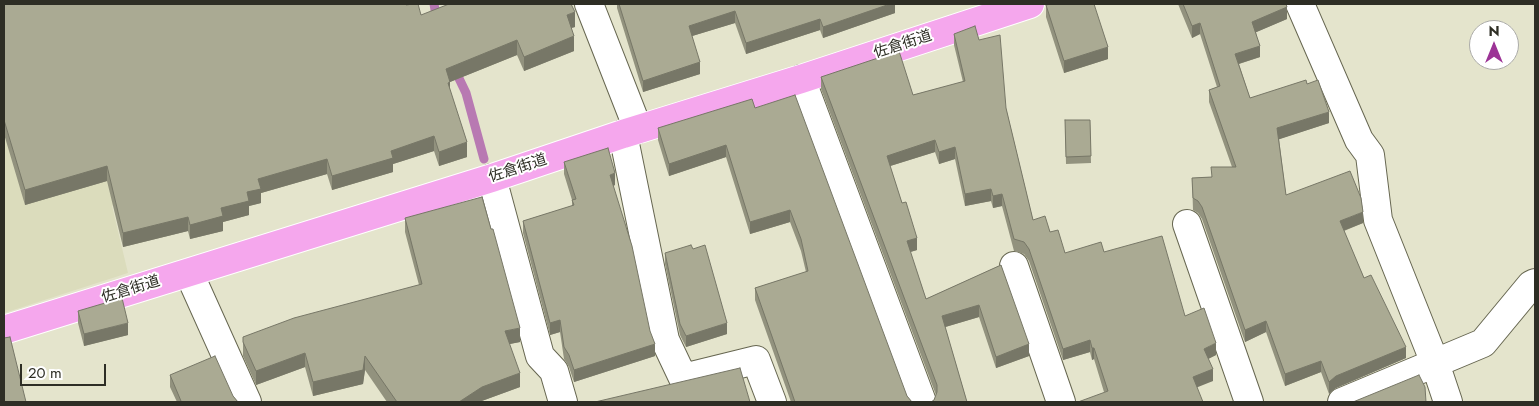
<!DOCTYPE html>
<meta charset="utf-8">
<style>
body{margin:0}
#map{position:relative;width:1539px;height:406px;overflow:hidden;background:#e4e4cc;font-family:Jost,sans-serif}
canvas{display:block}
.frame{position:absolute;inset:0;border:5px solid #2e2e25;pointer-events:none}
.north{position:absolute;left:1469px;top:20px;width:50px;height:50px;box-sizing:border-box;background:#fff;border:1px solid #ababa8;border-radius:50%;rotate:0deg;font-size:14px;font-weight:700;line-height:20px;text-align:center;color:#2e2e25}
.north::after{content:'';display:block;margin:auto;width:18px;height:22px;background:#9c3396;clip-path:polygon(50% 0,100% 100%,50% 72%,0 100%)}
.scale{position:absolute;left:20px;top:364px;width:86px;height:22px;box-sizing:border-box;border:2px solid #2e2e25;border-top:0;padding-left:6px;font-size:15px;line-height:18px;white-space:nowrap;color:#2e2e25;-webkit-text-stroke:4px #fff;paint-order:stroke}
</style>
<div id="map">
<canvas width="1539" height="406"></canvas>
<div class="frame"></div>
<div class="north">N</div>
<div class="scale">20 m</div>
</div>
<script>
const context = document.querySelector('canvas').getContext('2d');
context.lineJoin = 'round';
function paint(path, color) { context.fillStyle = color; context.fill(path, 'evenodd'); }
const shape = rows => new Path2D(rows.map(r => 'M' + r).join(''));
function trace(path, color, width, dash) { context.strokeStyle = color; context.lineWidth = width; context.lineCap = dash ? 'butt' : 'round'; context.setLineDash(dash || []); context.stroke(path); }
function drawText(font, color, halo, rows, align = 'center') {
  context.font = font + ' Jost,"Noto Sans JP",sans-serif'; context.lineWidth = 4; context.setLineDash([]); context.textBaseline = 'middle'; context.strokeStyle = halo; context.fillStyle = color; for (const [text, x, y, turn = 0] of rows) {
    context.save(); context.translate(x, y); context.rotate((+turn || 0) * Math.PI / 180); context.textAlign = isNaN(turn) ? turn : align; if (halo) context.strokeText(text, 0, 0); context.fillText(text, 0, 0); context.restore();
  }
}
paint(shape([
 [4,4,134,200,112,206,128,273,4,313]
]), '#dbdcbc');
trace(shape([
 [434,4,437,21],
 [454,68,466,93,484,159]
]), '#b879b2', 9);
const minor = shape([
 [589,4,638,129],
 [1300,4,1359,140,1370,155,1378,220,1435,363,1448,402],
 [801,79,922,402],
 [623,134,665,340,683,378,756,360,772,402],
 [492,178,540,356,554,371,563,402],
 [1187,224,1249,402],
 [1014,266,1061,402],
 [189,273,247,402],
 [1342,402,1483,343,1531,285,1535,283]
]);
const highway = shape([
 [4,330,492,178,623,134,801,79,1030,4]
]);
trace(minor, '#666650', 30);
trace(highway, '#fff', 30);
trace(minor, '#fff', 28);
trace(highway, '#f5a7ed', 28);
paint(shape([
 [4,4,406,5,421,15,575,27,571,28,574,51,524,71,517,55,450,82,450,90,467,157,439,166,434,151,393,164,393,172,332,190,327,174,261,193,261,203,249,206,249,215,223,222,223,231,190,239,188,231,123,247,107,181,25,205,4,134],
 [617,4,895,4,895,13,823,38,820,30,746,54,735,23,692,36,700,74,643,92,617,8],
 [1178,4,1286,4,1287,19,1256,32,1260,57,1239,64,1250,98,1307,84,1329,123,1279,139,1286,195,1363,223,1344,231,1364,278,1406,358,1336,388,1329,394,1321,372,1285,386,1266,332,1245,342,1202,219,1198,213,1193,210,1192,178,1211,177,1232,167,1209,102,1209,90,1217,87,1200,34,1192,38],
 [1046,5,1108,59,1064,73,1046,17],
 [954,34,979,40,1006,108,1033,220,1050,232,1065,253,1104,252,1185,316,1216,355,1208,359,1213,381,1104,392,1094,359,1092,360,1090,352,1063,360,1029,261,1024,254,1014,251,1002,206,993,208,991,201,965,206,955,159,939,164,935,152,890,166,917,250,910,252,926,299,1001,265,1029,356,996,368,979,317,945,327,967,402,934,400,936,395,821,89,821,77,913,95,963,82,954,45],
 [755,108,907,396,912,402,791,402,755,300,755,288,806,272,801,251,790,222,750,234,726,157,669,176,658,140,658,128],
 [1065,120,1090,120,1091,163,1066,164],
 [564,162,615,185,613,186,655,356,574,382,569,367,564,359,560,332,550,335,523,233,523,221,572,206,572,200,564,174],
 [405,218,520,342,509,344,520,387,479,402,387,402,365,370,363,384,313,396,305,367,256,385,243,356,243,337,419,285,405,232],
 [665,253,727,334,686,347,680,335,665,264],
 [78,311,128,335,84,346,78,323],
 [170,375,233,396,238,402,177,402,170,387]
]), '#92927e');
paint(shape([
 [890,4,895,4,895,13,823,38,823,27],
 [1287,7,1287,19,1252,34,1252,22],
 [735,11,735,23,689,37,689,26],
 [575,12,575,27,567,29,567,15],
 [820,19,820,30,746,54,746,43],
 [1200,23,1200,34,1192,38,1192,26],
 [574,36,574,51,524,71,524,57],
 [517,40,517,55,450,82,450,96,446,69],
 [1260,46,1260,57,1235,65,1235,54],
 [1108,47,1108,59,1064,73,1064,61],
 [700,62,700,74,643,92,643,81],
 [1329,112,1329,123,1277,140,1277,128],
 [434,136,434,151,393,164,393,172,332,190,332,176,391,151],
 [935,140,935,152,887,167,887,156],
 [467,142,467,157,439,166,439,152],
 [726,145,726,157,669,176,669,164],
 [955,147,955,159,939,164,939,152],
 [327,159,327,174,261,193,261,203,249,206,249,215,223,222,223,231,190,239,190,225,247,192,258,179],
 [107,166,107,181,25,205,25,190],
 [615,173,615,185,610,187,610,175],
 [991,189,991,201,965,206,965,194],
 [1002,194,1002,206,993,208,993,196],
 [790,210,790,222,750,234,750,222],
 [1363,212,1363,223,1340,232,1340,221],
 [188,217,188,231,123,247,123,233],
 [917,238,917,250,907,253,907,241],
 [979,305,979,317,942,328,942,316],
 [560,320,560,332,550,335,550,323],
 [1266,321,1266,332,1245,342,1245,330],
 [128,323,128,335,84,346,84,334],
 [727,323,727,334,686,347,686,336],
 [520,328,520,342,505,345,505,331],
 [1090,340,1090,352,1063,360,1063,349],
 [1216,343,1216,355,1204,361,1204,349],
 [655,344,655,356,574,382,574,370],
 [1029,344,1029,356,996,368,996,357],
 [1406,347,1406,358,1336,388,1329,394,1329,382,1336,376],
 [1092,348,1094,348,1094,359,1092,360],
 [305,353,305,367,256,385,256,371],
 [365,356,365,370,363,384,313,396,313,382],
 [1321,361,1321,372,1285,386,1285,374],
 [1213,369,1213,381,1193,389,1193,377],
 [520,373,520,387,479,402,459,402,482,387]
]), '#777767');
const building = shape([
 [4,4,406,4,406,5,413,4,418,4,421,15,449,4,571,4,575,12,567,15,574,36,524,57,517,40,446,69,450,82,448,83,467,142,439,152,434,136,391,151,393,158,332,176,327,159,258,179,261,189,247,192,249,201,221,208,223,216,190,225,188,217,123,233,107,166,25,190,4,120,4,4],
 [619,4,890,4,823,27,820,19,746,43,735,11,689,26,700,62,643,81,619,4],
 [1051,4,1094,4,1108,47,1064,61,1046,5,1051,4],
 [1183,4,1286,4,1287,7,1252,22,1260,46,1235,54,1250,98,1306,80,1307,84,1318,80,1329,112,1277,128,1286,195,1350,171,1361,198,1363,212,1340,221,1364,278,1371,275,1406,347,1336,376,1329,382,1321,361,1285,374,1266,321,1245,330,1202,207,1198,201,1193,198,1192,178,1212,177,1211,167,1236,167,1209,90,1220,86,1200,23,1192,26,1183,4],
 [975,26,979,40,1000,35,1006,108,1033,220,1045,216,1050,232,1058,230,1065,253,1101,242,1104,252,1162,236,1185,316,1204,308,1216,343,1204,349,1213,369,1193,377,1203,402,1078,402,1108,391,1094,348,1092,348,1090,340,1063,349,1029,249,1024,242,1014,239,1002,194,993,196,991,189,965,194,955,147,939,152,935,140,887,156,902,203,906,202,917,238,907,241,926,299,1001,265,1029,344,996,357,979,305,942,316,967,402,931,402,934,400,937,392,937,385,821,77,899,51,913,95,965,81,954,34,975,26],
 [795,95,907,396,912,402,795,402,755,288,808,271,801,239,790,210,750,222,726,145,669,164,658,128,752,99,755,108,795,95],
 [1065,120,1090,120,1091,156,1066,157,1065,120],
 [608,148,615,173,610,175,632,246,650,331,655,344,574,370,569,355,564,347,560,320,550,323,523,221,574,205,572,200,576,199,564,162,608,148],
 [482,197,491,229,493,229,520,328,505,331,520,373,482,387,459,402,397,402,365,356,363,370,313,382,305,353,256,371,243,342,243,337,294,318,422,284,405,218,482,197],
 [691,245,693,249,705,245,727,323,686,336,680,324,665,253,691,245],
 [122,298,128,323,84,334,78,311,122,298],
 [10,337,26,402,4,402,4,338,10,337],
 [215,356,233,396,238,402,178,402,181,401,170,375,215,356],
 [740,368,750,402,595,402,740,368],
 [1419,375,1425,387,1426,402,1353,402,1419,375]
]);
paint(building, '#aaaa93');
trace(building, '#777767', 1);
drawText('15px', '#2e2e25', '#fff', [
 ["佐倉街道",903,45,-18],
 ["佐倉街道",518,169,-18],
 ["佐倉街道",131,290,-17]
]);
</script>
